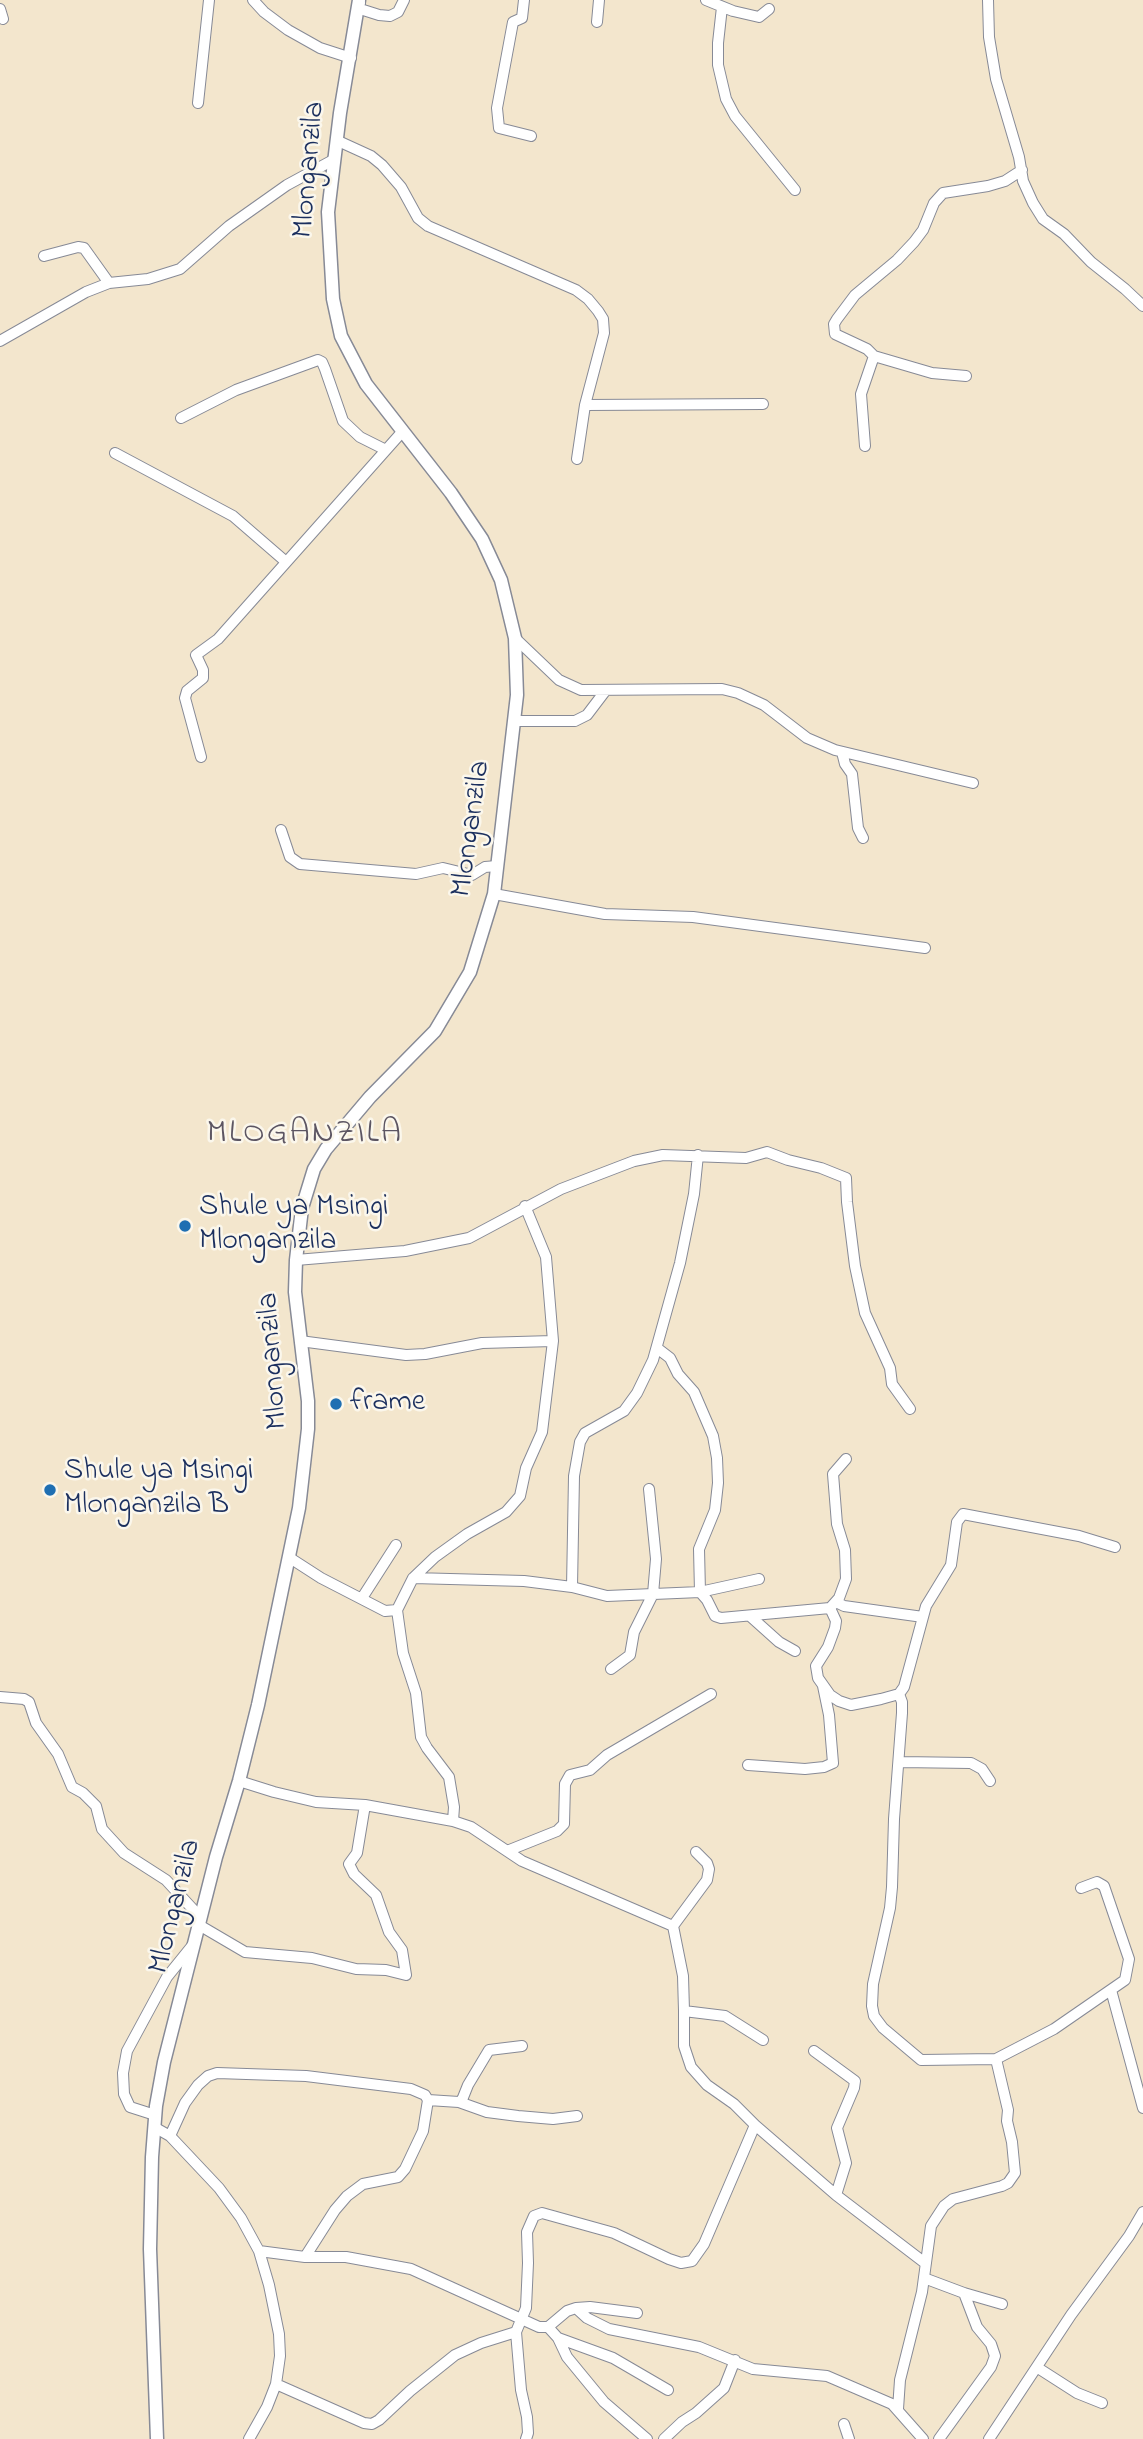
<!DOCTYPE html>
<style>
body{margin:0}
canvas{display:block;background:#f3e6cd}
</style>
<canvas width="1143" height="2439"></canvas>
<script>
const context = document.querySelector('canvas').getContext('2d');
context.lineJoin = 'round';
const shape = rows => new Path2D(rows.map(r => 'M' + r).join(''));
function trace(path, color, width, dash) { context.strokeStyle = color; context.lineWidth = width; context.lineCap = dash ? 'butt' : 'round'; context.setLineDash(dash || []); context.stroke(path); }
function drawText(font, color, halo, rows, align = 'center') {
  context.font = font + ' "Indie Flower",sans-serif'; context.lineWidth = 5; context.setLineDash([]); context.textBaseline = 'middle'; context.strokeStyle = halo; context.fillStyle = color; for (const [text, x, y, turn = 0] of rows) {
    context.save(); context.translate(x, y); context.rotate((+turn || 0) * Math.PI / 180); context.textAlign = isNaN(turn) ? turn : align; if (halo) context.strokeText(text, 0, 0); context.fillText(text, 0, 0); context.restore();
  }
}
const minor = shape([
 [253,0,264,12,288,30,320,48,351,58],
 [524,0,522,18,513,22,497,108,499,128,531,136],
 [706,0,733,11,759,17,769,9],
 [988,0,989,37,996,79,1019,157,1023,181,1033,203,1043,219,1064,234,1091,262,1125,289,1143,306],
 [360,3,357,8,379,15,390,16,398,12,404,0],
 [722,7,718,43,718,65,726,99,735,116,795,190],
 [0,9,3,19],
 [597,22,599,0],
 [198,103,209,0],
 [336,140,371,156,382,165,401,187,418,218,428,226,576,290,588,299,598,311,603,319,604,333,585,405,577,459],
 [44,256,78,247,84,248,109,283],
 [0,341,86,292,109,283,148,279,180,269,229,226,287,185,335,159],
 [874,356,932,373,966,376],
 [585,405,763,404],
 [181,418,236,390,318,360,322,362,325,369,343,421,360,437,386,450],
 [865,446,861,394,874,356,867,349,835,334,834,324,837,319,855,295,897,260,914,242,923,230,934,203,943,193,988,186,1005,181,1022,170],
 [115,453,233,516,285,561],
 [515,638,559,680,581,690,722,689,738,693,764,705,807,738,835,750,973,783],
 [514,721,575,721,587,715,606,690],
 [842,752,845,764,852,774,858,828,863,838],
 [201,757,185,698,187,691,203,678,203,670,196,655,218,639,402,432],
 [281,830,290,857,300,864,416,874,443,868,472,875,485,867,497,866],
 [494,894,605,914,693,917,925,948],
 [296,1260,405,1251,469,1238,561,1189,634,1161,663,1155,746,1158,767,1152,788,1160,821,1168,846,1178,847,1202,855,1266,865,1313,890,1368,892,1384,910,1409],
 [300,1341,406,1355,425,1354,482,1343,553,1341],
 [657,1348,670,1358,678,1374,694,1392,713,1436,717,1458,718,1483,715,1510,699,1549,700,1592,759,1579],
 [290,1558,321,1578,385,1611,397,1610,413,1578,435,1557,467,1534,506,1512,520,1496,526,1468,542,1432,553,1341,546,1257,525,1206],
 [413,1578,524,1581,572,1587,607,1596,700,1592,707,1600,715,1616,721,1618,830,1608,839,1598,846,1579,845,1550,837,1524,833,1474,846,1459],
 [572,1587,574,1476,580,1442,585,1433,624,1411,637,1393,653,1360,680,1263,694,1194,698,1155],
 [362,1598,396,1545],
 [836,1602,844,1606,923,1617],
 [830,1608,836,1621,835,1628,828,1647,816,1666,818,1678,830,1695,839,1701,851,1705,881,1699,899,1694,904,1687,926,1606,951,1565,957,1522,963,1514,1079,1536,1115,1547],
 [397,1610,403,1653,416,1693,421,1737,427,1748,449,1777,454,1807,453,1821],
 [750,1616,779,1642,795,1651],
 [611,1669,630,1655,634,1632,653,1594,656,1559,649,1489],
 [899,1694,902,1702,902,1713,894,1819,892,1887,890,1908,873,1984,872,2006,874,2016,883,2028,921,2060,996,2059],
 [0,1697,24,1699,29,1702,36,1723,58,1754,72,1787,83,1793,96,1806,102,1829,124,1853,166,1880,201,1918],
 [900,1762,971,1763,982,1769,990,1781],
 [748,1765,805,1769,824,1767,833,1763,829,1715,823,1686],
 [239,1781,274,1792,316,1802,365,1805,453,1821,471,1827,522,1861,673,1926,683,1976,684,2011,725,2016,763,2040],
 [507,1851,557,1831,564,1824,565,1784,570,1775,590,1770,607,1755,711,1694],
 [199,1925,245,1952,312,1958,356,1969,386,1970,406,1975,402,1950,389,1932,376,1895,354,1874,349,1864,357,1853,365,1805],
 [673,1926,707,1880,709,1869,707,1863,696,1852],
 [1111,1990,1143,2108],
 [814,2051,855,2081,854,2088,837,2128,846,2163,836,2195],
 [428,2100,459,2102,462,2100,468,2085,489,2050,522,2046],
 [459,2102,487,2112,518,2116,553,2119,577,2116],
 [155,2115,130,2107,124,2094,123,2073,127,2051,167,1977,192,1946],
 [755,2125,836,2195,925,2263],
 [154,2127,170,2136,219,2188,241,2218,259,2251,269,2285,279,2334,280,2356,276,2384,267,2407,249,2439],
 [170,2136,185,2103,198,2085,208,2076,217,2073,306,2076,411,2089,425,2095,428,2100,423,2131,405,2169,398,2177,363,2184,347,2196,335,2210,305,2257],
 [259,2251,305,2257,346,2257,411,2269,539,2327,548,2327,567,2311,576,2308,590,2307,637,2313],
 [924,2278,964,2293,977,2327,991,2344,995,2356,991,2367,939,2439],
 [964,2293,1002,2304],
 [576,2308,587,2318,609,2329,699,2347,753,2369,827,2376,892,2404,923,2439],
 [548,2327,558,2338,567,2357,604,2402,647,2439],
 [558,2338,613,2358,668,2390],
 [1038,2368,1077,2393,1102,2403],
 [276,2384,364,2423,372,2424,379,2420,410,2391,455,2355,481,2343,516,2332],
 [898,2409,900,2380,922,2292,931,2226,944,2206,953,2199,1002,2186,1008,2183,1015,2173,1012,2142,1007,2121,1008,2110,996,2059,1054,2029,1125,1980,1129,1959,1104,1886,1097,1882,1081,1888],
 [844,2424,849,2439],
 [526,2439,528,2433,527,2417,521,2390,516,2332,526,2308,528,2263,527,2232,534,2216,542,2213,614,2233,669,2259,681,2263,692,2261,704,2244,755,2125,734,2104,707,2085,691,2067,684,2046,684,2011],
 [664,2439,682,2422,696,2413,724,2388,735,2360],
 [989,2439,1071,2315,1129,2236,1143,2212]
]);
const tertiary = shape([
 [157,2439,150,2249,152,2157,156,2106,164,2062,216,1857,239,1781,258,1705,299,1508,308,1429,308,1401,295,1292,296,1260,302,1208,314,1169,326,1149,370,1097,435,1031,470,972,494,894,517,695,515,638,501,580,482,539,451,493,366,384,341,336,333,299,328,212,340,113,359,0]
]);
trace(minor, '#878a96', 12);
trace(tertiary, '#878a96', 15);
trace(minor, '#fff', 10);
trace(tertiary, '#fff', 12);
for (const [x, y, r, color] of [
 [185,1226,7,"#1f6fb2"],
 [336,1404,7,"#1f6fb2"],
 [50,1490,7,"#1f6fb2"]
]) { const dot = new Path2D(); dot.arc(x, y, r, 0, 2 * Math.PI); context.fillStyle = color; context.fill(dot); trace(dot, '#fbf7ec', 2.5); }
drawText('30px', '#1b2f5e', '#fbf7ec', [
 ["Mlonganzila",311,170,-85],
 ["Mlonganzila",473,829,-82],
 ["Mlonganzila",275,1361,-94],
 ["Mlonganzila",177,1907,-76]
]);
drawText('30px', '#1b2f5e', '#fbf7ec', [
 ["Shule ya Msingi",199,1209],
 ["Mlonganzila",199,1243],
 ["frame",350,1404],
 ["Shule ya Msingi",64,1473],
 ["Mlonganzila B",64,1507]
], 'left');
context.letterSpacing = '2px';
drawText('33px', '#5c5562', '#fbf7ec', [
 ["MLOGANZILA",305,1136]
]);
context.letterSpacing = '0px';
</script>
